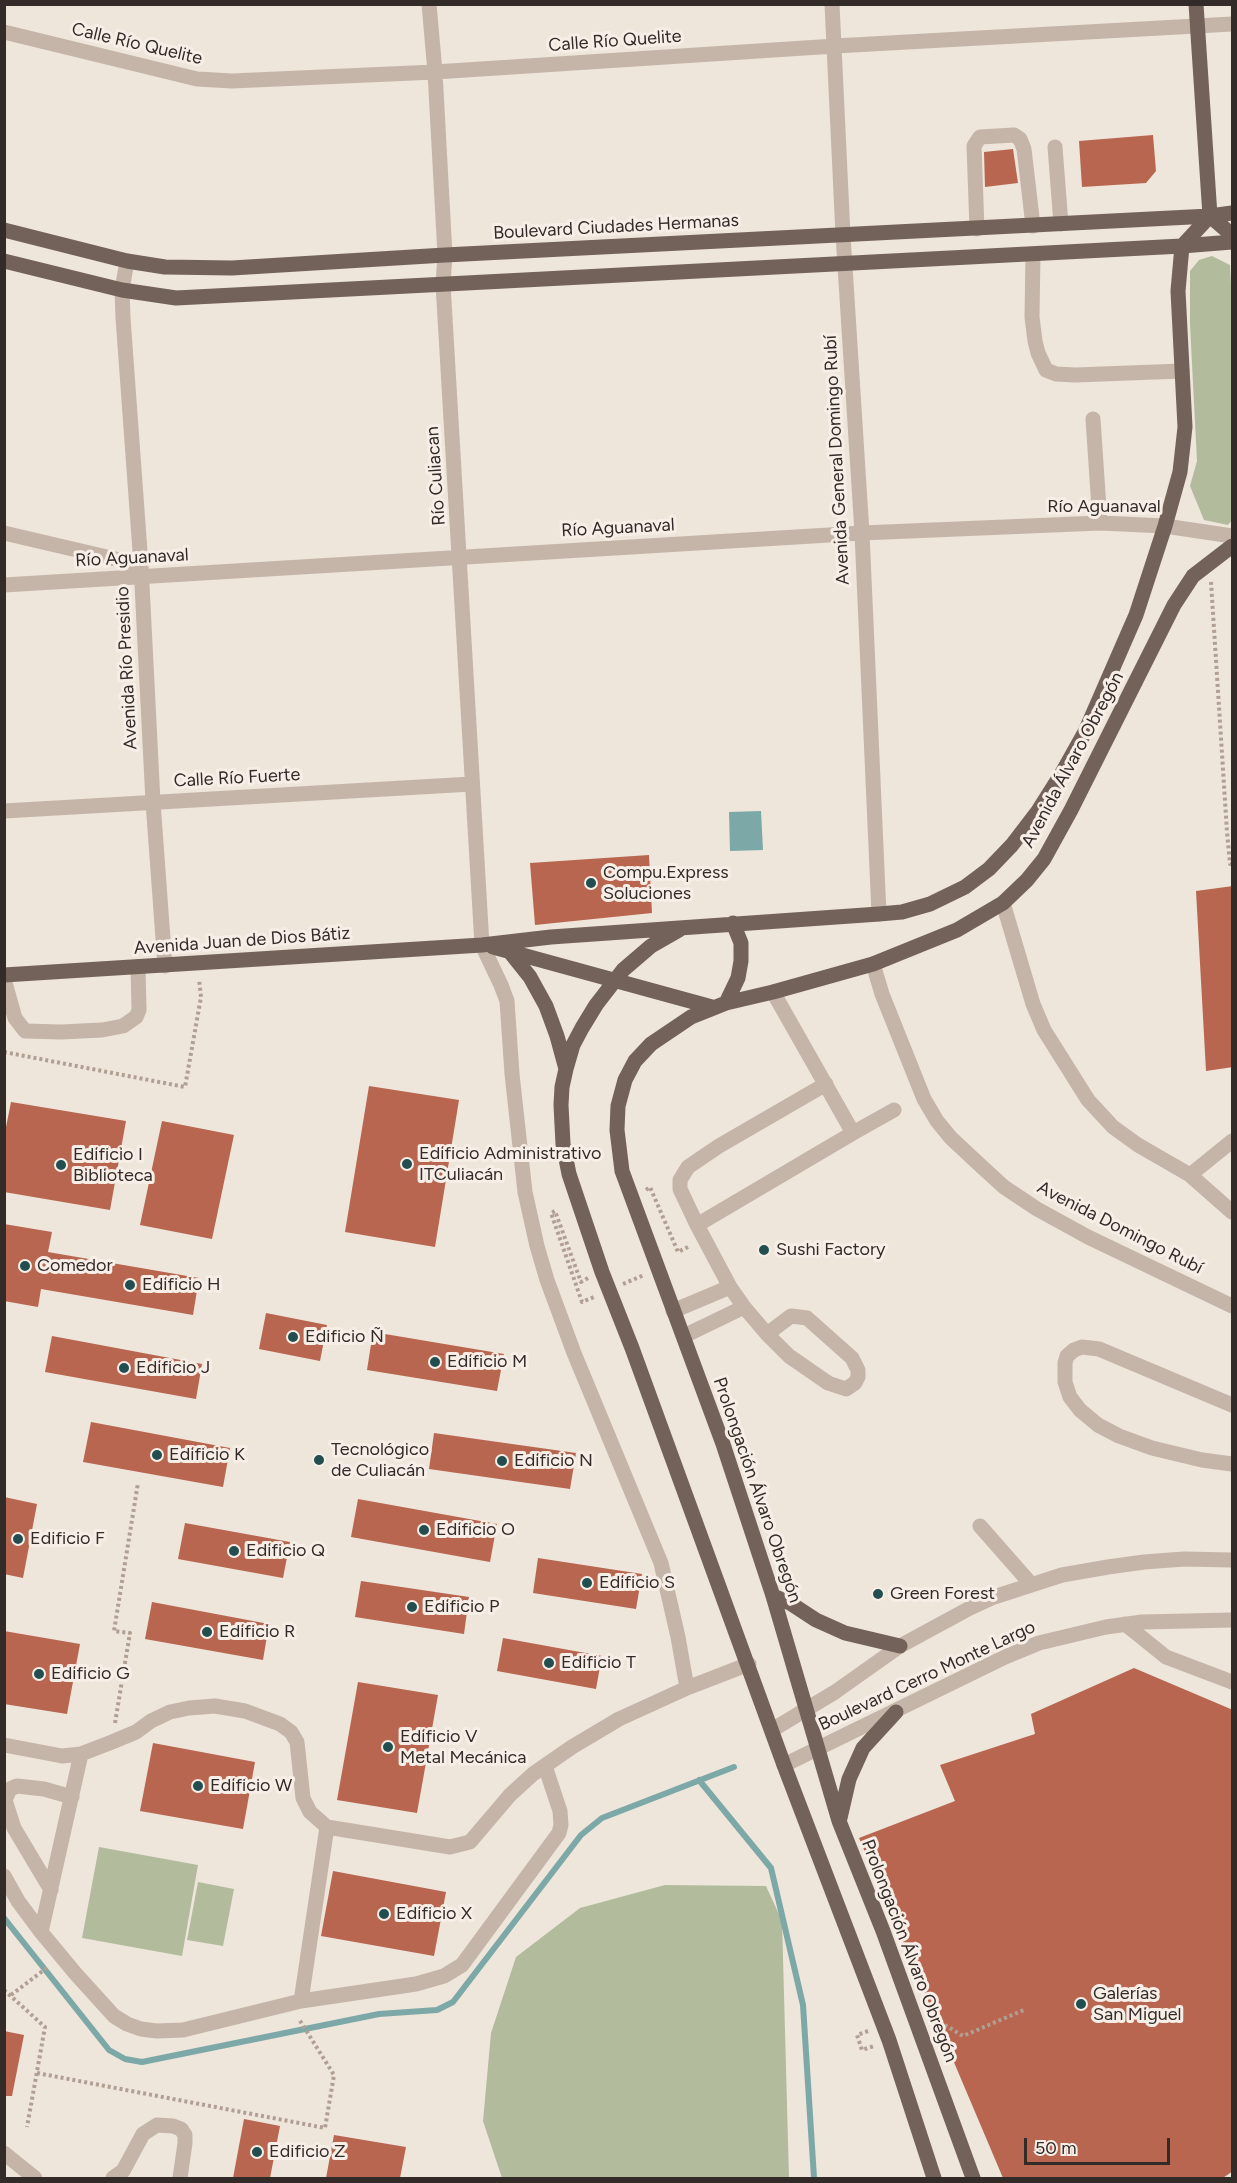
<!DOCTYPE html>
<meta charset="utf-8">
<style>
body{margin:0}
#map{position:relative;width:1237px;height:2183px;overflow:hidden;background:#eee5db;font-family:Figtree,sans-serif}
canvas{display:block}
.frame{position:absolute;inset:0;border:6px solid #332b28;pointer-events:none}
.scale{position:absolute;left:1024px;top:2138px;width:146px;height:27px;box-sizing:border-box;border:3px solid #332b28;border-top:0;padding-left:8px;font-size:18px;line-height:21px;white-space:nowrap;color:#332b28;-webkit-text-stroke:4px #f7efe7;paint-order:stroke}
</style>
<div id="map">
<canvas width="1237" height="2183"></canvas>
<div class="frame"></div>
<div class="scale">50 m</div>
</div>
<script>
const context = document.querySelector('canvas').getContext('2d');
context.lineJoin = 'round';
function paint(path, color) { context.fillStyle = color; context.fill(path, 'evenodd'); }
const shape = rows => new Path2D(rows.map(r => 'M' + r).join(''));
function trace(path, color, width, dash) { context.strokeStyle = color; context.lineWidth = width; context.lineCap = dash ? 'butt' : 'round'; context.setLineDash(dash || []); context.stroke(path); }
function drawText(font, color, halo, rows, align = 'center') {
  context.font = font + ' Figtree,sans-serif'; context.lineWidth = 6; context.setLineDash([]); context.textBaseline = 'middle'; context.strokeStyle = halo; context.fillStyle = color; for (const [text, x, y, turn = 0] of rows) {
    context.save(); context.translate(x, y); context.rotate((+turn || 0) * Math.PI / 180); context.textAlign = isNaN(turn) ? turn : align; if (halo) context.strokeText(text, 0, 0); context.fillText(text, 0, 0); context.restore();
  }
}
paint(shape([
 [1212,256,1230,265,1232,304,1232,520,1228,525,1204,520,1190,486,1197,461,1190,325,1190,271,1199,260],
 [99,1847,198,1865,182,1956,82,1938],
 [198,1882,234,1889,223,1946,187,1940],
 [665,1885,766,1886,782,1921,789,2178,502,2178,483,2121,491,2033,516,1957,580,1908]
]), '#b2bc9d');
paint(shape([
 [761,811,763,850,730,851,729,812]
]), '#7da8a8');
trace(shape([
 [699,1780,771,1868,803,2005,814,2178],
 [4,1918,109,2050,125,2059,142,2062,379,2014,437,2010,453,2002,581,1835,602,1818,734,1767]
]), '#7da8a8', 6);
paint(shape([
 [1153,135,1156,171,1146,183,1082,187,1079,141],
 [1013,149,1018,183,985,187,984,152],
 [649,855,652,913,535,925,530,863],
 [1233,886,1233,1067,1206,1071,1196,891],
 [369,1086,459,1100,435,1247,345,1232],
 [11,1102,126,1121,110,1210,4,1192,4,1137],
 [162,1121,234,1135,212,1239,140,1225],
 [4,1224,52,1232,48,1252,199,1278,193,1315,41,1289,38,1307,4,1301],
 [266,1313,327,1325,320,1361,259,1349],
 [373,1332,504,1354,497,1391,367,1370],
 [52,1336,202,1364,196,1399,45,1372],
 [91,1422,230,1448,223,1487,83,1462],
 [434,1433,576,1453,570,1489,429,1469],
 [4,1497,37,1504,23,1578,4,1574],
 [358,1499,497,1524,490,1562,351,1537],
 [185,1523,290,1542,283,1578,178,1559],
 [538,1558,642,1574,636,1609,533,1593],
 [361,1581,469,1597,464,1634,355,1617],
 [152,1602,269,1624,263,1660,145,1639],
 [4,1631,80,1644,67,1714,4,1704],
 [503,1638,602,1656,596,1689,497,1671],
 [1134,1668,1233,1710,1233,2171,1223,2178,1003,2178,859,1838,955,1801,940,1765,1035,1734,1031,1714],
 [358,1682,438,1695,417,1813,337,1800],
 [153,1743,255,1762,243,1829,140,1811],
 [333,1871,446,1892,434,1956,321,1936],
 [4,2031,24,2035,12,2096,4,2096],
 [244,2119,280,2126,270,2178,233,2178],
 [334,2135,406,2147,400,2178,326,2178]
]), '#b8664f');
trace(shape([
 [1211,582,1227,832,1230,864,1232,864],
 [4,1052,185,1087,201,997,199,979],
 [646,1190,650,1187,678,1252,690,1246],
 [588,1278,581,1282,555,1211,551,1213,582,1302,594,1297],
 [623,1284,644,1275],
 [115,1723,130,1633,114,1631,138,1483],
 [4,1990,45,2027,27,2127],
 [11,1995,48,1967],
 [929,2010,932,2009,940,2022,963,2036,1026,2009],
 [868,2031,857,2035,862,2050,874,2046],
 [37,2073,325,2128,334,2075,299,2019]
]), '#b19f93', 4, [3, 3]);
trace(shape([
 [429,4,435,72,445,255,443,284,482,945,501,985,507,1001,512,1074,525,1192,537,1246,547,1280,574,1353,661,1563,678,1637,687,1688],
 [832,4,843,235,862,533,879,914],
 [4,32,197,79,232,81,435,72,835,46,1232,24],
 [1055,147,1061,224],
 [977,229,974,146,980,137,1014,135,1020,139,1024,149,1033,226],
 [1033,254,1032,317,1035,341,1038,353,1046,370,1056,374,1075,375,1182,371],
 [127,261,122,290,123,318,141,565,153,802,165,966],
 [1093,419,1100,523],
 [4,533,141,565],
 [4,585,862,533,1100,523,1165,526,1232,536],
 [4,811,472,784],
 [1003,903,1033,1004,1044,1030,1088,1100,1113,1127,1138,1145,1190,1175,1232,1212],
 [873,964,882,994,924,1099,937,1121,951,1138,981,1166,1004,1187,1037,1209,1088,1237,1232,1306],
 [4,979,15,1018,25,1031,61,1032,102,1030,123,1026,136,1017,139,1010,138,967],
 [853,1133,894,1110],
 [1190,1175,1232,1141],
 [697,1225,680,1189,680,1180,688,1167,719,1146,826,1084],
 [673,1311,730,1287],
 [767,1334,791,1316,807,1318,852,1358,858,1370,858,1377,855,1383,846,1389,828,1383,789,1356,767,1334,744,1307,730,1287,697,1225,853,1133,773,992],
 [684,1336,744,1307],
 [1232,1405,1099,1349,1082,1347,1074,1350,1067,1356,1065,1363,1065,1382,1070,1397,1080,1410,1098,1425,1119,1436,1152,1448,1202,1460,1232,1464],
 [980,1526,1031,1584],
 [1125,1624,1166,1657,1232,1682],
 [772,1730,835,1692,900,1646,970,1608,994,1597,1062,1575,1108,1567,1144,1562,1184,1559,1232,1560],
 [4,1745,62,1756,81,1754,112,1742,136,1732,151,1721,170,1712,189,1708,215,1706,245,1711,280,1724,291,1732,297,1742,303,1798,310,1812,327,1827,450,1847,470,1842,510,1795,533,1774,572,1747,619,1719,687,1688,749,1664],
 [784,1765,1005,1657,1039,1643,1106,1627,1142,1622,1232,1620],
 [4,1876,18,1901,41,1932,75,1973,114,2016,127,2024,141,2029,157,2031,183,2030,301,2001,327,1827],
 [51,1890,14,1828,5,1800,10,1789,17,1786,44,1789,72,1797],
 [41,1932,81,1754],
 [301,2001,416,1984,444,1976,462,1965,559,1833,561,1825,560,1811,545,1766],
 [4,2153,35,2178],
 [113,2178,123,2171,143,2134,157,2125,173,2126,181,2129,185,2135,185,2143,180,2178]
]), '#c5b5a8', 15);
trace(shape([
 [1210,216,1232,235],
 [4,230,127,261,165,267,232,268,445,255,1210,216,1232,213],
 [4,261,122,290,176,298,1182,246,1232,242],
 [679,930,651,946,623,970,596,1005,582,1028,573,1045,566,1069,562,1087,561,1105,563,1144,569,1174,602,1272,632,1348,784,1765,889,2040,934,2178],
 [493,947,712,1007],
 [510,952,530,977,546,1006,557,1036,566,1069],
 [4,975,482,945,551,937,879,914,902,912,930,904,965,887,989,869,1012,845,1038,811,1062,773,1085,732,1136,615,1165,526,1180,472,1185,427,1178,291,1182,246,1210,216,1196,4],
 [726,1003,738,978,741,961,741,943,733,923],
 [773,1596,790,1603,816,1620,845,1633,900,1646],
 [840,1818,849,1779,863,1748,896,1712],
 [973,2178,883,1931,839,1821,773,1596,723,1444,622,1171,617,1130,618,1106,625,1080,635,1061,651,1044,691,1017,726,1003,773,992,873,964,957,930,1003,903,1027,880,1044,859,1071,810,1174,605,1193,576,1232,546]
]), '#73625a', 15);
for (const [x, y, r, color] of [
 [591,883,6,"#224e50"],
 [407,1164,6,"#224e50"],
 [61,1165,6,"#224e50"],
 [764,1250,6,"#224e50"],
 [25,1266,6,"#224e50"],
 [130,1285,6,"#224e50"],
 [293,1337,6,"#224e50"],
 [435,1362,6,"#224e50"],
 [124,1368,6,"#224e50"],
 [157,1455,6,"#224e50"],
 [319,1460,6,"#224e50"],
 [502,1461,6,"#224e50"],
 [424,1530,6,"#224e50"],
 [18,1539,6,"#224e50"],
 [234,1551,6,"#224e50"],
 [587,1583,6,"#224e50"],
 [878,1594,6,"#224e50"],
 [412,1607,6,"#224e50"],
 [207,1632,6,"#224e50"],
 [549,1663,6,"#224e50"],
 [39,1674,6,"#224e50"],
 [388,1747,6,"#224e50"],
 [198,1786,6,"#224e50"],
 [384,1914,6,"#224e50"],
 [1081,2004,6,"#224e50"],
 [257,2152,6,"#224e50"]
]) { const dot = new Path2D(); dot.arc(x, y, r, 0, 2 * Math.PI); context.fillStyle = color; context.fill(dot); trace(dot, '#f7efe7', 2); }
drawText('18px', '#332b28', '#f7efe7', [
 ["Calle Río Quelite",615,41,-4],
 ["Calle Río Quelite",137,44,13],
 ["Boulevard Ciudades Hermanas",616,227,-3],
 ["Avenida General Domingo Rubí",837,460,-93],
 ["Río Culiacan",436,476,-94],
 ["Río Aguanaval",1104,507],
 ["Río Aguanaval",618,528,-3],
 ["Río Aguanaval",132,558,-3],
 ["Avenida Río Presidio",127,668,-93],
 ["Avenida Álvaro Obregón",1073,760,-62],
 ["Calle Río Fuerte",237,778,-3],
 ["Avenida Juan de Dios Bátiz",242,941,-4],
 ["Avenida Domingo Rubí",1120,1228,27],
 ["Prolongación Álvaro Obregón",757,1490,71],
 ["Boulevard Cerro Monte Largo",927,1676,-25],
 ["Prolongación Álvaro Obregón",909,1951,69]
]);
drawText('18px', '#332b28', '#f7efe7', [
 ["Compu.Express",603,873],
 ["Soluciones",603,894],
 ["Edificio Administrativo",419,1154],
 ["ITCuliacán",419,1175],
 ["Edificio I",73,1155],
 ["Biblioteca",73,1176],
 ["Sushi Factory",776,1250],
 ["Comedor",37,1266],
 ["Edificio H",142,1285],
 ["Edificio Ñ",305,1337],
 ["Edificio M",447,1362],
 ["Edificio J",136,1368],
 ["Tecnológico",331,1450],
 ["de Culiacán",331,1471],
 ["Edificio K",169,1455],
 ["Edificio N",514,1461],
 ["Edificio O",436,1530],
 ["Edificio F",30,1539],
 ["Edificio Q",246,1551],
 ["Edificio S",599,1583],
 ["Green Forest",890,1594],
 ["Edificio P",424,1607],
 ["Edificio R",219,1632],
 ["Edificio T",561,1663],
 ["Edificio G",51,1674],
 ["Edificio V",400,1737],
 ["Metal Mecánica",400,1758],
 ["Edificio W",210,1786],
 ["Edificio X",396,1914],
 ["Galerías",1093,1994],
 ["San Miguel",1093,2015],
 ["Edificio Z",269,2152]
], 'left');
</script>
